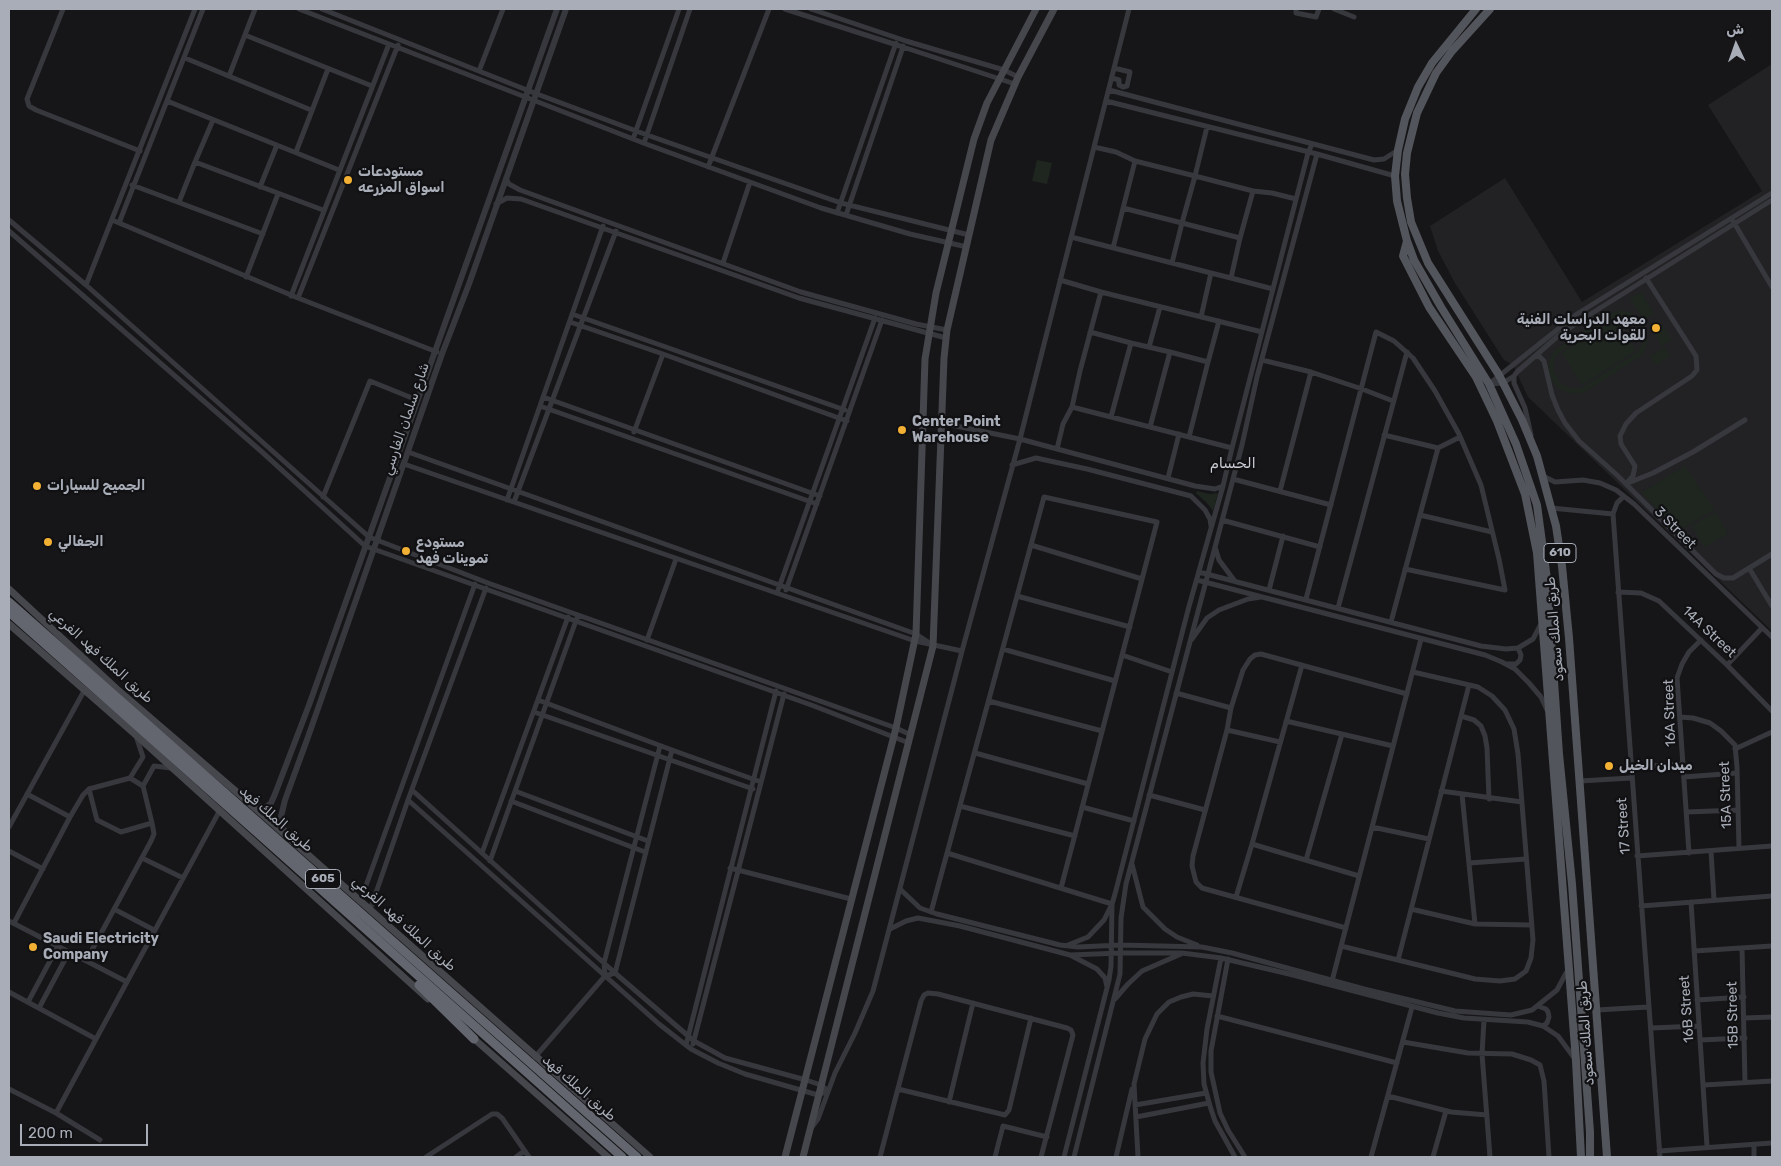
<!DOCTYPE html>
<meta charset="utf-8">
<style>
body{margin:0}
#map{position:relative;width:1781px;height:1166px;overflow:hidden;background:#161618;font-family:Rubik,Vazirmatn,sans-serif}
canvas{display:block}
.frame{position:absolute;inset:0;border:10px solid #a8adb8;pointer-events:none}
.north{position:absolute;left:1711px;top:20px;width:50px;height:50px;-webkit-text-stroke:4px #111113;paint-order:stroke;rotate:357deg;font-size:14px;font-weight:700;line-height:20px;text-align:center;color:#a8adb8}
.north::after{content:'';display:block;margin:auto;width:18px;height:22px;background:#a8adb8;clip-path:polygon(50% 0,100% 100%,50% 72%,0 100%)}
.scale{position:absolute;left:20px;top:1124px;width:128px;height:22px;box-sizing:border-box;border:2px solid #a8adb8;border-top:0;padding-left:6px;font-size:15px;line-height:18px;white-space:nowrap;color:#a8adb8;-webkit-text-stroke:4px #111113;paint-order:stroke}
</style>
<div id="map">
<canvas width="1781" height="1166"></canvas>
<div class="frame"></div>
<div class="north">ش</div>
<div class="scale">200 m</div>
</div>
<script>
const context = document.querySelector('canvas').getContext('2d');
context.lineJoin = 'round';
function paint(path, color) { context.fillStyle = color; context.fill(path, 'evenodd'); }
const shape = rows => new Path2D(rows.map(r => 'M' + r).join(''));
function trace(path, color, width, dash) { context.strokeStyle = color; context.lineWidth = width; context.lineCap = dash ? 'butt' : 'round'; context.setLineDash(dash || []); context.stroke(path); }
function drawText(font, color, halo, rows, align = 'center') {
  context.font = font + ' Rubik,Vazirmatn,sans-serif'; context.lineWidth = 4.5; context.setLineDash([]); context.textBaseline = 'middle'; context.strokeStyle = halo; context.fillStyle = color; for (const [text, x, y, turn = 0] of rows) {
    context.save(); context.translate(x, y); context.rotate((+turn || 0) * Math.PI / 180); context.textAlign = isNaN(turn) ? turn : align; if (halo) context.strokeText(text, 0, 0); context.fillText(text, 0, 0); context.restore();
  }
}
paint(shape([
 [1772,64,1772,631,1528,397,1513,365,1504,360,1455,283,1438,251,1430,226,1505,178,1582,302,1762,191,1708,105]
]), '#222225');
paint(shape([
 [1037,160,1052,163,1047,184,1032,181],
 [1641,292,1654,313,1644,320,1630,299],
 [1616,311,1627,311,1633,314,1638,317,1645,325,1648,340,1643,355,1585,392,1573,394,1559,389,1554,383,1549,375,1548,367,1552,354,1557,348],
 [1618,315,1626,316,1631,318,1641,327,1643,340,1639,351,1583,387,1574,389,1562,385,1554,373,1553,367,1556,356,1560,352],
 [1615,319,1636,351,1582,385,1562,353],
 [1662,325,1672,339,1662,346,1653,331],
 [1664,347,1670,356,1656,365,1650,357],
 [1685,466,1715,510,1679,530,1641,493],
 [1197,491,1209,494,1218,493,1213,511,1207,503,1196,493],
 [1716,512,1728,534,1704,547,1692,525]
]), '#1e261f');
trace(shape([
 [63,9,27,99,29,106,36,110,140,151],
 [299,9,646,144,821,208,910,234,967,247],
 [322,9,537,94,647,135,841,203,969,235],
 [785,9,903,47,846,215],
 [811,9,906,41,1004,70,1018,77],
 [1296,9,1296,13,1316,17,1319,9],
 [1334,9,1354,17],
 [245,35,372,86],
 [903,46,903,47,1015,84],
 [185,58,311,110],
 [479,71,503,9],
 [229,76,255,9],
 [1112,78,1119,80,1119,85,1123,87,1127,86,1130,72,1114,68],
 [1109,90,1374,160,1384,159,1398,150],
 [167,101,339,170],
 [1106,101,1317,154,1395,176],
 [633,139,679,9],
 [644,143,690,9],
 [1094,147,1116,152,1135,161],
 [296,152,328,69],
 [195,162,213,120],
 [708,167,769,9],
 [506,178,509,184,520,190,801,292,916,324,947,330],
 [132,185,263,234],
 [260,187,277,145],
 [1253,191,1272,193,1296,199],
 [1772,193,1577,314,1489,384,1503,383,1514,376,1517,372,1558,336,1578,322,1772,200],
 [179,202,195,162,323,210],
 [496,204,507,198,521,199,799,298,946,338],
 [1123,208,1182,223,1195,176,1253,191,1240,238],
 [837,213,896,43],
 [9,220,86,285,369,537,488,583,896,728,911,735],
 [112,220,298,298,437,352],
 [1733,221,1772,287],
 [119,223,203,9],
 [9,231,262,452,365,546,814,706,909,743],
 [1071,237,1211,273,1201,317],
 [1113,248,1135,161,1195,176,1207,127],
 [723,263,750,182],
 [1172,263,1182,223,1240,238,1231,278,1211,273],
 [246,277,278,194],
 [1231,278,1273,289],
 [1060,280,1101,292],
 [86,285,195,9],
 [291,296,389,44],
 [298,298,398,45],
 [572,314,845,410],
 [570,322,663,354,847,421],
 [1090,332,1131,343],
 [1149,347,1160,307],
 [1534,357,1539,356,1544,361,1552,395,1558,410,1565,423,1579,441,1617,475,1716,574,1724,578,1733,578,1772,554],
 [1262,360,1311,372,1362,389,1393,401],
 [1514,376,1514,383,1525,408,1531,435],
 [543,397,820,496],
 [540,406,817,504],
 [1111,417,1131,343,1170,352],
 [941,423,1020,439,1195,486,1215,489,1223,486],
 [1150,427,1170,352,1208,362,1219,321],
 [634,432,663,354],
 [1384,435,1438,448],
 [1189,437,1208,362],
 [1232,448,1072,407,1080,371,1101,292,1262,332],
 [1057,449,1063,424,1072,407],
 [408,452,916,634,931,644],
 [404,464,915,641,962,651,873,991,855,1033,835,1073,818,1119,812,1127],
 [1012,465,1036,458,1087,469,1191,496,1205,510,1210,519,1211,526],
 [1543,476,1555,482,1583,480,1600,483,1616,490,1634,504,1772,637],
 [1168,478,1179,434],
 [1233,479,1331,505],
 [1628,483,1653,473,1693,452,1745,420],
 [1626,484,1633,476,1635,466,1621,444,1620,436,1626,424,1636,413,1692,376,1697,370,1696,356,1646,278],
 [1280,491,1311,372],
 [1624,496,1617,503,1613,514,1660,1157],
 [323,497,370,381,417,400],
 [507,500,603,226],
 [514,502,616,231],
 [1551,508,1613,514],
 [1420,515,1492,532],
 [1222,520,1320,547],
 [1031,545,1142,579],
 [1215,547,1219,560,1234,580],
 [1749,568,1772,606],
 [1199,572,1481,646,1506,649,1518,648,1533,639,1541,624],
 [1197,580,1485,655,1502,662,1515,669,1529,683,1541,697,1547,710],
 [786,590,882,320],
 [1269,590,1283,536],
 [1618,592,1641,593,1659,601,1727,665,1772,711],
 [777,593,875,318],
 [1017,596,1130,627],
 [1306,599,1376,332,1394,341,1413,358,1435,391,1459,434,1481,485,1499,559,1505,590,1405,569],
 [1338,608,1407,352],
 [1391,622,1438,448,1460,437],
 [1192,639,1207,618,1219,610,1248,599,1261,597],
 [647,640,676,559],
 [1003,649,1115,681],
 [962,651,1020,439,1129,9],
 [1122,655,1172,672],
 [1507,664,1516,664,1520,660,1521,655,1518,648],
 [1727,665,1762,628],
 [1176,693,1231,708],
 [989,701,1102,731],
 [534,712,753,789],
 [1461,716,1474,720,1481,726,1485,736,1487,748,1489,799],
 [1680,717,1693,718,1710,723,1721,731,1735,745,1737,767,1739,848],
 [1286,721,1393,746],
 [1227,730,1280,742],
 [136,736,143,757,130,778,89,789,97,820,121,832,152,823,143,786,154,766,171,768],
 [1735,749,1772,732],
 [672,750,761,782],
 [975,753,1088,784],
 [1630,767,1683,764],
 [1684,777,1737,773],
 [130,778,143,786],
 [1580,781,1631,778],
 [515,791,648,841],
 [1441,791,1522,802],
 [27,794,70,817,83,795,89,789],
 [1462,794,1475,924],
 [1149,795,1205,810],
 [408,800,659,1024,691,1049,718,1063,745,1074,818,1095,828,1091,821,1085,806,1080,725,1058,694,1041,615,973,412,790],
 [511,801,645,852],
 [960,806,1075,836],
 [1082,807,1134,821],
 [1687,812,1738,810],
 [9,827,84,691],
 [1372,827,1429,839],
 [1252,844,1359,876],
 [9,851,43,869],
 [1711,851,1714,900],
 [482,853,568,617],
 [947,853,1112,904,1104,920,1088,937,1068,945],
 [1689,853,1677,678,1682,664,1689,652,1701,640],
 [1637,856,1772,846],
 [142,858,183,878],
 [1306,860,1342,734],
 [490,861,578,615],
 [1469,863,1526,859],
 [1132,864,1143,907,1165,929,1177,937,1197,945],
 [730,868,851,899],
 [900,889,920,908,937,914,1060,945,1078,947,1121,945,1202,947,1232,953,1364,989,1455,1011,1511,1015,1532,1010,1557,990,1566,973],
 [1236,897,1252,844,1302,665],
 [360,902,475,584],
 [1691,902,1707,1146],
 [1641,906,1772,896],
 [114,909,154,930],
 [1411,909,1475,924,1531,925],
 [370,910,408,800,486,588],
 [931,912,1044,497,1157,522,1061,888],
 [9,921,127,982],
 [14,923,70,817],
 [1346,928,1202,888,1196,882,1192,866,1193,856,1227,730,1231,708,1243,670,1250,659,1255,655,1261,654,1407,694],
 [890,929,906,921,918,918,960,926,1070,955,1121,953,1182,953,1221,958,1289,974,1438,1013,1464,1018,1528,1022,1543,1026,1558,1036,1575,1059],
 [1341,946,1475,979,1500,981,1515,979,1526,971,1531,958,1533,940,1518,754,1514,729,1505,710,1492,696,1478,687,1413,672],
 [1742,948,1745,1082],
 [1694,951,1772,946],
 [1070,955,1097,969,1105,978,1107,987],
 [1221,958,1207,1029,1203,1063,1204,1084,1210,1106,1215,1121,1235,1157],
 [1228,959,1211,1051,1211,1072,1220,1113,1228,1130,1245,1157],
 [1398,960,1469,685],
 [86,961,151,841,154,834,152,823],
 [605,975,604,963,660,746],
 [1332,981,1421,639],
 [9,992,96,1039],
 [1115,999,1128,984,1142,971,1181,954],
 [1697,1000,1744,997],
 [28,1002,58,946],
 [1538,1006,1546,1009,1548,1012,1549,1017,1547,1023,1543,1026],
 [39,1008,69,952],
 [1597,1010,1648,1007],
 [1217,1016,1397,1063],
 [1744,1018,1772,1017],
 [1484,1020,1482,1054,1490,1157],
 [1651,1028,1699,1026],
 [1700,1040,1745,1038],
 [1403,1042,1468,1053,1512,1054,1531,1060,1540,1065,1544,1081,1549,1157],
 [693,1044,784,694],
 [686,1045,776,691],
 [535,1057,605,976,615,973,672,750,538,700],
 [1704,1085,1772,1081],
 [9,1089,56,1113,220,810],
 [898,1089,1005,1115,1009,1110,1031,1018],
 [1388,1096,1451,1112,1487,1115],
 [949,1102,973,1003],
 [1135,1105,1206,1093],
 [56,1113,100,1140],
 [1136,1117,1209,1103],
 [1754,1144,1754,1157],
 [1659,1151,1772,1143],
 [426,1157,492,1114,497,1114,502,1118,529,1157],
 [516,1157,524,1151],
 [880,1157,921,1001,924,995,928,993,938,994,1067,1028,1071,1030,1073,1035,1041,1157],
 [995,1157,1003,1126,1047,1137],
 [1064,1157,1109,980,1111,966,1112,904,1115,894,1188,610,1223,486,1232,448,1308,153,1312,144],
 [1074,1157,1120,974,1121,918,1126,884,1242,445,1257,377,1317,154],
 [1116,1157,1132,1089],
 [1138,1157,1134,1084,1145,1039,1157,1014,1169,1002,1181,997,1193,994,1213,996],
 [1371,1157,1412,1007],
 [1433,1157,1446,1111]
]), '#37383d', 5);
trace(shape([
 [251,803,265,808,271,803,275,794,309,705,557,9],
 [287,836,280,821,285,800,308,737,442,354,469,284,566,9]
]), '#37383d', 6);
trace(shape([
 [9,589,119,691,246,800,650,1157],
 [9,624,136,735,428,999],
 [472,1037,608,1157],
 [785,1157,896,728,916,634,925,359,936,293,974,139,987,103,1036,9],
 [803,1157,933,646,944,358,947,330,991,140,1018,77,1054,9]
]), '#45474d', 7);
trace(shape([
 [1476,9,1432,63,1418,87,1405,119,1398,150,1395,176,1397,201,1407,241,1414,260,1441,307,1489,384,1516,444,1537,505,1547,579,1559,754,1572,884,1590,1132,1590,1157],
 [1490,9,1452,51,1436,73,1417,113,1407,153,1405,174,1407,198,1411,222,1428,263,1499,375,1522,420,1537,456,1556,526,1562,566,1569,638,1607,1157],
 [1407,241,1403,256,1429,307,1476,377,1497,421,1525,494,1537,553,1576,1061,1581,1157]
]), '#53555c', 8);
trace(shape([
 [9,602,637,1157],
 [9,612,622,1157],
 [419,985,474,1039]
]), '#63666e', 9);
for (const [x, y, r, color] of [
 [348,180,5,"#f2b134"],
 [1656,328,5,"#f2b134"],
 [902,430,5,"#f2b134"],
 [37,486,5,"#f2b134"],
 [48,542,5,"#f2b134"],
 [406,551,5,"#f2b134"],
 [1609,766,5,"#f2b134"],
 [33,947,5,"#f2b134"]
]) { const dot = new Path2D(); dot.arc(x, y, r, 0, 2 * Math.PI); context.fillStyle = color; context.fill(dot); trace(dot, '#111113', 2); }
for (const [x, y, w] of [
 [1560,553,32],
 [323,879,35]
]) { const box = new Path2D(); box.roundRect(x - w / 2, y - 9.5, w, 19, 4); context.fillStyle = '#111113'; context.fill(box); trace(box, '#a8adb8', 1); }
drawText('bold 12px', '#a8adb8', null, [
 ["610",1560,553],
 ["605",323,879]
]);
drawText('bold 14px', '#a8adb8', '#111113', [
 ["مستودعات",358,172],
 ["اسواق المزرعه",358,188],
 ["معهد الدراسات الفنية",1646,320,"right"],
 ["للقوات البحرية",1646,336,"right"],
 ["Center Point",912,422],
 ["Warehouse",912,438],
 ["الجميح للسيارات",47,486],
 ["الجفالي",58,542],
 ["مستودع",416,543],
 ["تموينات فهد",416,559],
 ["ميدان الخيل",1619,766],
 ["Saudi Electricity",43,939],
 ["Company",43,955]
], 'left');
drawText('14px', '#a8adb8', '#111113', [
 ["شارع سلمان الفارسي",406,419,-71],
 ["3 Street",1675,528,45],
 ["طريق الملك سعود",1555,629,-95],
 ["14A Street",1709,632,43],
 ["طريق الملك فهد الفرعي",101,656,42],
 ["16A Street",1670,713,-92],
 ["15A Street",1726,795,-92],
 ["طريق الملك فهد",276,819,41],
 ["17 Street",1624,826,-94],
 ["طريق الملك فهد الفرعي",404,924,42],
 ["16B Street",1687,1009,-94],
 ["15B Street",1733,1015,-91],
 ["طريق الملك سعود",1586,1033,-94],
 ["طريق الملك فهد",579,1088,41]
]);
drawText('15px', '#c9ccd4', '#111113', [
 ["الحسام",1233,464]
]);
</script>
